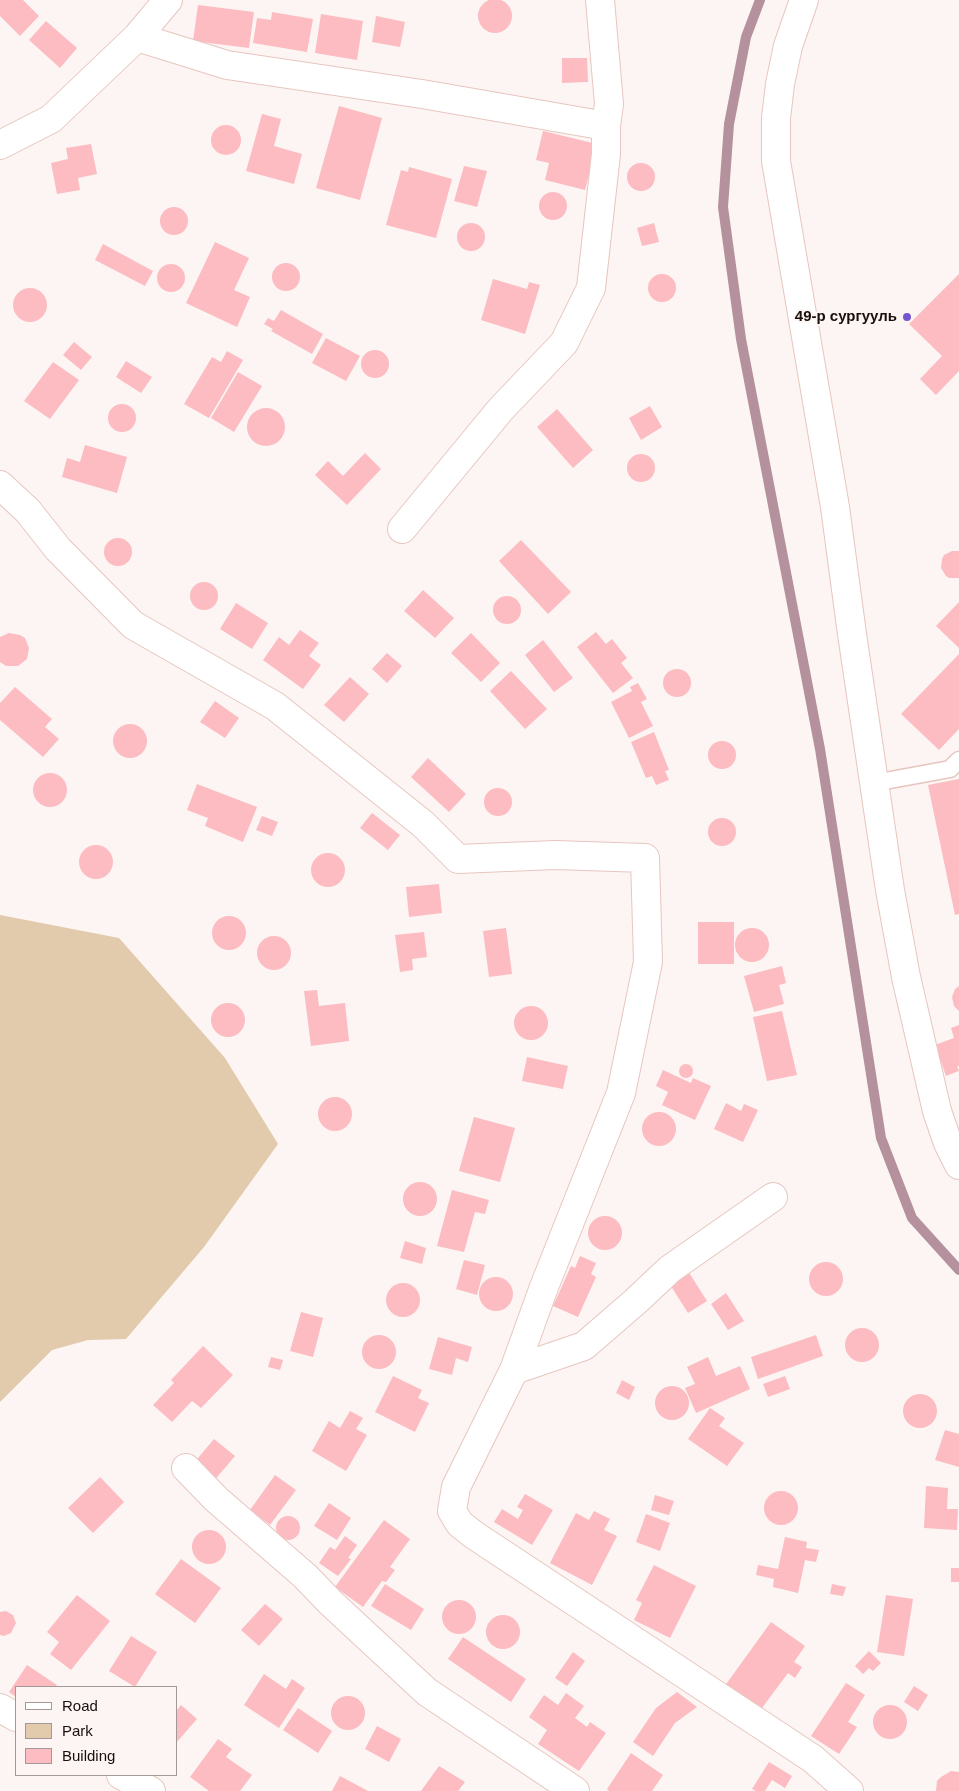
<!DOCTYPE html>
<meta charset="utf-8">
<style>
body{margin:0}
#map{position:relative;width:959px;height:1791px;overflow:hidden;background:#fcf5f3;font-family:Helvetica,sans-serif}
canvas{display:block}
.legend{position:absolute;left:15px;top:1686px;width:162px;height:90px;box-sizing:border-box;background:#fcf5f3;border:1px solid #a29997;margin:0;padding:6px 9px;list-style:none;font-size:15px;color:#1a0f0c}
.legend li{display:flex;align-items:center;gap:10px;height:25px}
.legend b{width:25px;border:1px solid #a29997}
</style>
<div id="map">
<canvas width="959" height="1791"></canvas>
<ul class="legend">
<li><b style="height:6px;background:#fff"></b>Road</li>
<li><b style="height:14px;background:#e2caac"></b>Park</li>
<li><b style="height:14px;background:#fcbcc1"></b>Building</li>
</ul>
</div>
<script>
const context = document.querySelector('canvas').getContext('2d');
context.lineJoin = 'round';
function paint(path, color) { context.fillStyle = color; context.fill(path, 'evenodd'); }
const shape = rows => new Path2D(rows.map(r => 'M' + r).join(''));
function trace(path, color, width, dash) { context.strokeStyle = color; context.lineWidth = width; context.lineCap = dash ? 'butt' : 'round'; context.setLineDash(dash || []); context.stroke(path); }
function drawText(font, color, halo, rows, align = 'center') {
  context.font = font + ' Helvetica,sans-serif'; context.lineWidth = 4; context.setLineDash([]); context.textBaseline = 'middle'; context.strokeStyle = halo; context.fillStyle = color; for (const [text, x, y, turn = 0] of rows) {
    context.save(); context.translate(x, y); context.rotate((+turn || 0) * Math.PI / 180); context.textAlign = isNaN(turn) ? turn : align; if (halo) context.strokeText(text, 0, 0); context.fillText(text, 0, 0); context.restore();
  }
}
paint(shape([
 [0,915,119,938,225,1058,278,1144,204,1247,126,1339,88,1340,52,1350,0,1402]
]), '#e2caac');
trace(shape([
 [760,0,746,37,729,124,723,207,741,339,820,749,881,1138,912,1218,959,1270]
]), '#b5909d', 10);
paint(shape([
 '478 16a17 17 0 1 1 34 0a17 17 0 1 1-34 0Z',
 [0,0,23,0,39,16,20,36,0,16],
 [198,5,254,12,249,48,193,41],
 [272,12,313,19,307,52,253,43,257,18,271,20],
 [321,14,363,21,357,60,315,53],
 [376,16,405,22,400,47,372,42],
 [46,21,77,48,60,68,29,40],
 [562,58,587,58,588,82,562,83],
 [339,106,382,118,360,200,316,188],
 [262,114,281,119,274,146,302,154,294,184,246,171],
 '211 140a15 15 0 1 1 30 0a15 15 0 1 1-30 0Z',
 [543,131,597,144,585,190,545,180,549,163,536,160],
 [91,144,97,174,78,178,80,190,57,194,51,163,68,159,66,148],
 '627 177a14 14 0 1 1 28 0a14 14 0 1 1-28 0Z',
 [464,166,487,171,477,207,454,201],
 [409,167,452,179,436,238,386,225,401,170,408,172],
 '539 206a14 14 0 1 1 28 0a14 14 0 1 1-28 0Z',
 '160 221a14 14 0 1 1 28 0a14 14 0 1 1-28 0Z',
 '457 237a14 14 0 1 1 28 0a14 14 0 1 1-28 0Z',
 [654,223,659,242,642,246,637,228],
 [215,242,249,258,234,290,250,297,237,327,186,303],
 [103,244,153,271,145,286,95,260],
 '272 277a14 14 0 1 1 28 0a14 14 0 1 1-28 0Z',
 '157 278a14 14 0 1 1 28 0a14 14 0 1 1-28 0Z',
 '648 288a14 14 0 1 1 28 0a14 14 0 1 1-28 0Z',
 [959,274,959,371,936,395,920,379,942,356,909,324],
 [493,279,527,289,529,282,540,285,525,334,481,320],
 '13 305a17 17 0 1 1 34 0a17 17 0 1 1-34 0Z',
 [281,310,323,334,312,354,271,331,273,329,264,324,268,318,274,321],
 [326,338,360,356,346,381,312,363],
 [74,342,92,357,81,370,63,355],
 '361 364a14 14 0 1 1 28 0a14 14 0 1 1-28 0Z',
 [227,351,243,360,209,418,184,404,212,357,221,362],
 [126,361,152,377,141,393,116,377],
 [53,362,79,380,50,419,24,401],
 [238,372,262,386,234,432,211,418],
 '108 418a14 14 0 1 1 28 0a14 14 0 1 1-28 0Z',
 [650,406,662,427,641,440,629,418],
 '247 427a19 19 0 1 1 38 0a19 19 0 1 1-38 0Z',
 [557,409,593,450,573,468,537,427],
 [85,445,127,457,117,493,62,477,67,458,80,462],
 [365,453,381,469,347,505,315,475,328,461,343,476],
 '627 468a14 14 0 1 1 28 0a14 14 0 1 1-28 0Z',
 '104 552a14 14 0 1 1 28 0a14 14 0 1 1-28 0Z',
 [521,540,571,592,548,614,499,561],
 [952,551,959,551,959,578,949,578,946,576,941,568,942,559,944,555],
 '190 596a14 14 0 1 1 28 0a14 14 0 1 1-28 0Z',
 [423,590,454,618,435,638,404,611],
 '493 610a14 14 0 1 1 28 0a14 14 0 1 1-28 0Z',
 [959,602,959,648,936,626],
 [236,603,268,623,252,649,220,629],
 [300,630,319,643,309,656,321,665,303,689,263,660,279,637,289,645],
 [596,632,606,644,612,639,627,658,621,663,633,678,613,693,577,647],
 [9,633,20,635,25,638,29,648,27,659,18,666,6,666,0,662,0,637],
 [471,633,500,663,481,682,451,653],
 [543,640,573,678,554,692,525,655],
 [387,653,402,666,387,683,372,669],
 [959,654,959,729,939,750,901,714],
 '663 683a14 14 0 1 1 28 0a14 14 0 1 1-28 0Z',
 [511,671,547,709,525,729,490,691],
 [350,677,369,694,344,722,324,705],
 [638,683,647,699,641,702,653,726,629,738,611,702,632,691,630,687],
 [15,687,52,719,45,727,59,739,43,757,0,720,0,703],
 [215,701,239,718,225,738,200,722],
 '113 741a17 17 0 1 1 34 0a17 17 0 1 1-34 0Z',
 [654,732,669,770,665,771,669,780,656,785,652,776,646,778,631,742],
 '708 755a14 14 0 1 1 28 0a14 14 0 1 1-28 0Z',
 [428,758,466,794,449,812,411,777],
 '33 790a17 17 0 1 1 34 0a17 17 0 1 1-34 0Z',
 [959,779,959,914,955,915,928,785],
 [197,784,257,807,243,842,205,826,208,818,187,810],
 '484 802a14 14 0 1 1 28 0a14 14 0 1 1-28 0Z',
 [372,813,400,835,388,850,360,828],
 [262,816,278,822,272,836,256,830],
 '708 832a14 14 0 1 1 28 0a14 14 0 1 1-28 0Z',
 '79 862a17 17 0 1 1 34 0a17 17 0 1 1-34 0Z',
 '311 870a17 17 0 1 1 34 0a17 17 0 1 1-34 0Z',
 [439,884,442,913,409,917,406,887],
 '212 933a17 17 0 1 1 34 0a17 17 0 1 1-34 0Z',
 [698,922,734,922,734,964,698,964],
 '735 945a17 17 0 1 1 34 0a17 17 0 1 1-34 0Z',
 [506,928,512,974,489,977,483,931],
 [424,932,427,957,412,959,413,970,400,972,395,935],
 '257 953a17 17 0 1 1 34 0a17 17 0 1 1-34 0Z',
 [782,966,786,983,779,985,784,1004,754,1012,744,976],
 [959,986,959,1011,954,1006,952,997,955,989],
 [317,990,319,1006,345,1003,349,1041,311,1046,304,991],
 '211 1020a17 17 0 1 1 34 0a17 17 0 1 1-34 0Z',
 '514 1023a17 17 0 1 1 34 0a17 17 0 1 1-34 0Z',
 [782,1011,797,1075,767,1081,753,1017],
 [959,1025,959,1066,957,1066,959,1071,946,1076,935,1045,954,1038,951,1028],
 [527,1057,568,1066,563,1089,522,1081],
 '679 1071a7 7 0 1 1 14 0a7 7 0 1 1-14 0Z',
 [663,1070,691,1083,693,1078,711,1086,695,1120,662,1105,668,1092,656,1086],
 '318 1114a17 17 0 1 1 34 0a17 17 0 1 1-34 0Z',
 [726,1103,741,1111,744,1104,758,1110,743,1142,714,1129],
 '642 1129a17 17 0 1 1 34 0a17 17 0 1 1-34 0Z',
 [474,1117,515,1128,500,1182,459,1171],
 '403 1199a17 17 0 1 1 34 0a17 17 0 1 1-34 0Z',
 [452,1190,489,1200,485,1214,475,1212,464,1252,437,1246],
 '588 1233a17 17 0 1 1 34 0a17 17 0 1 1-34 0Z',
 [405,1241,426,1248,422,1264,400,1258],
 [580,1256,596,1263,591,1274,596,1277,578,1317,553,1306,571,1266,575,1268],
 [464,1260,485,1265,477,1295,456,1289],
 '809 1279a17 17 0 1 1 34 0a17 17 0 1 1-34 0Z',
 [688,1271,707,1301,688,1313,669,1283],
 '479 1294a17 17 0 1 1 34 0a17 17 0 1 1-34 0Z',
 '386 1300a17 17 0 1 1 34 0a17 17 0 1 1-34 0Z',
 [726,1293,744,1321,728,1330,711,1304],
 [301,1312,323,1318,313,1357,290,1351],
 '845 1345a17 17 0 1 1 34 0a17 17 0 1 1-34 0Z',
 '362 1352a17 17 0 1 1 34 0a17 17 0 1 1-34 0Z',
 [816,1335,823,1356,758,1379,751,1357],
 [438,1337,472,1347,468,1362,456,1358,452,1375,429,1369],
 [203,1346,233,1375,201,1408,192,1401,172,1422,153,1405,174,1383,171,1380],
 [271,1357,283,1360,280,1370,268,1367],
 [708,1357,716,1376,740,1366,750,1389,696,1413,685,1388,695,1384,687,1367],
 [393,1376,422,1390,418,1398,429,1403,415,1432,375,1412],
 [785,1376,790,1389,768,1397,763,1384],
 [622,1380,635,1387,629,1400,616,1393],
 '655 1403a17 17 0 1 1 34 0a17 17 0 1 1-34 0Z',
 '903 1411a17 17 0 1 1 34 0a17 17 0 1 1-34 0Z',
 [710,1408,725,1418,719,1426,744,1443,727,1466,688,1439],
 [350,1411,363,1418,356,1429,367,1435,346,1471,312,1451,329,1421,340,1428],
 [945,1430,959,1434,959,1467,935,1460],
 [214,1439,235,1456,213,1482,193,1464],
 [275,1475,296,1490,270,1525,250,1510],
 [100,1477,124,1502,93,1533,68,1508],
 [926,1486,948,1488,947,1509,958,1509,957,1530,924,1528],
 '764 1508a17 17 0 1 1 34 0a17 17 0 1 1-34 0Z',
 [525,1494,553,1510,532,1545,494,1522,502,1509,518,1519,523,1510,517,1507],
 [655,1495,674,1501,669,1515,651,1510],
 [329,1503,351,1518,337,1540,314,1526],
 [594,1511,610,1519,604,1530,617,1536,592,1585,550,1563,576,1513,589,1520],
 [646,1514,670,1523,660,1551,636,1542],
 '276 1528a12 12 0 1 1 24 0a12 12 0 1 1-24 0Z',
 [384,1520,410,1539,390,1567,395,1570,386,1582,382,1581,363,1607,335,1587],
 '192 1547a17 17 0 1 1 34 0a17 17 0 1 1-34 0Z',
 [345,1536,357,1545,348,1558,351,1559,338,1576,319,1563,330,1547,335,1550],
 [785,1537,807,1542,806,1548,819,1550,816,1562,805,1560,798,1593,773,1587,774,1579,756,1575,758,1565,778,1569],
 [181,1559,221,1588,195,1623,155,1594],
 [654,1565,696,1586,670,1638,634,1620,642,1603,636,1600],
 [951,1568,959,1568,959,1582,951,1582],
 [385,1584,424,1609,411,1630,371,1606],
 [832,1584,846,1587,843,1596,830,1594],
 [77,1595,110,1621,71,1670,50,1654,59,1642,47,1632],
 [886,1595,913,1599,904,1656,877,1652],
 '442 1617a17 17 0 1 1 34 0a17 17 0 1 1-34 0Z',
 [265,1604,283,1619,259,1646,241,1630],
 [6,1611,13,1615,16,1623,11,1633,4,1636,0,1635,0,1612],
 '486 1632a17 17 0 1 1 34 0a17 17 0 1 1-34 0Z',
 [771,1622,805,1646,794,1662,802,1667,795,1678,788,1673,759,1712,724,1687],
 [131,1636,157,1652,135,1687,109,1671],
 [463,1637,526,1679,511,1702,448,1659],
 [869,1651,881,1663,873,1671,869,1668,863,1674,855,1666],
 [573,1652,585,1661,567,1686,555,1678],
 [27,1665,57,1685,55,1687,16,1687,16,1697,9,1692],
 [264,1674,286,1689,292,1679,305,1688,279,1728,244,1705],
 [846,1683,865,1695,848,1722,857,1727,839,1754,811,1736],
 [914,1686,928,1695,918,1711,904,1702],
 [677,1692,697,1707,675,1723,653,1756,633,1742,656,1708],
 [566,1693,584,1706,575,1718,587,1727,590,1722,606,1733,579,1771,538,1744,547,1730,529,1717,544,1695,558,1705],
 '331 1713a17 17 0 1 1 34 0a17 17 0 1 1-34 0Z',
 '873 1722a17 17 0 1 1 34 0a17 17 0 1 1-34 0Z',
 [181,1705,197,1719,176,1743,176,1711],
 [298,1708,332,1731,318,1753,283,1730],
 [377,1726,401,1739,389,1762,365,1749],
 [218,1739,232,1749,226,1757,252,1775,240,1791,209,1791,190,1777],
 [631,1753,663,1775,652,1791,609,1791,607,1789],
 [769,1762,792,1776,785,1788,772,1780,765,1791,756,1791,752,1789],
 [439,1766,465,1782,458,1791,421,1791],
 [951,1771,959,1772,959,1791,936,1791,937,1781,941,1777],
 [340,1776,368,1791,332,1791]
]), '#fcbcc1');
const lane = shape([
 [874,783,950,769,959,760]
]);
const street = shape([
 [804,0,788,46,780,84,776,118,776,161,835,507,852,634,890,890,906,977,937,1111,948,1143,959,1165],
 [137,37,227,65,422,94,606,126],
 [0,145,51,119,137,37,168,0],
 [0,485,28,511,58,549,133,625,275,706,423,824,458,859,555,855,645,858,648,962,621,1093,544,1287,514,1370,456,1487,452,1511,460,1524,474,1535,813,1759,849,1791],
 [402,529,501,409,564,343,591,288,606,154,606,126,609,104,600,0],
 [514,1370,584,1346,636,1301,670,1269,773,1197],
 [186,1468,216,1499,305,1576,331,1603,427,1692,575,1791],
 [0,1708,16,1717],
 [121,1775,151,1791]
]);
trace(lane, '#e7c6bf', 19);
trace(street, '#e7c6bf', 30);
trace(lane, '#fff', 16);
trace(street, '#fff', 28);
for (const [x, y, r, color] of [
 [907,317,5,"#7854ce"]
]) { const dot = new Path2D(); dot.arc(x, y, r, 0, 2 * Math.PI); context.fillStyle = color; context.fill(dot); trace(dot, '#fcf5f3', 2); }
drawText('bold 15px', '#1a0f0c', '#fcf5f3', [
 ["49-р сургууль",897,317]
], 'right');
</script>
